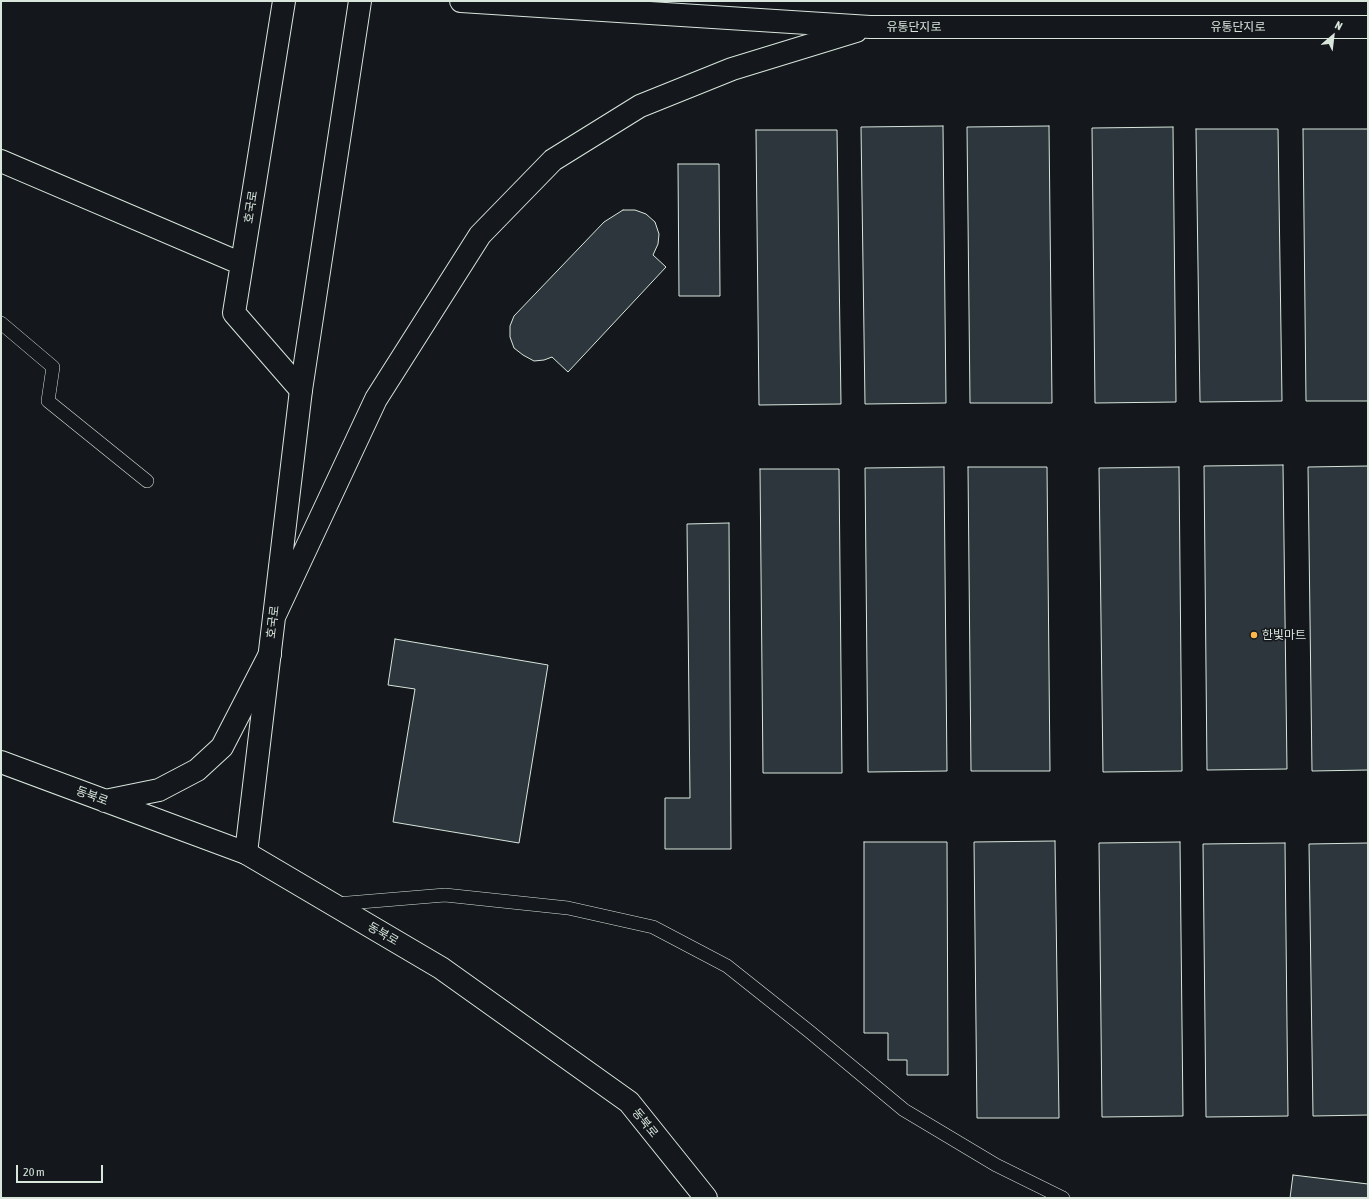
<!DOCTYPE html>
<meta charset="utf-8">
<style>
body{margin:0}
#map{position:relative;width:1369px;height:1199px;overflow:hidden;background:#14181c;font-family:"Asap Condensed",sans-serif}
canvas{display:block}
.frame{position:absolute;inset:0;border:2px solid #d8e6dc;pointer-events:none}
.north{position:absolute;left:1313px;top:16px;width:40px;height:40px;-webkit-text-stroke:3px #14181c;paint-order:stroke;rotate:28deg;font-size:11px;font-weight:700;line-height:16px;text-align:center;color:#d8e6dc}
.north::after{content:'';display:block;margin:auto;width:14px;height:18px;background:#d8e6dc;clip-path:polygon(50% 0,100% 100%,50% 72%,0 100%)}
.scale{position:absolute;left:16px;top:1165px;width:87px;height:18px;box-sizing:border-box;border:2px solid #d8e6dc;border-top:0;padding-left:5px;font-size:12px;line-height:14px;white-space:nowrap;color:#d8e6dc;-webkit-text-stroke:3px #14181c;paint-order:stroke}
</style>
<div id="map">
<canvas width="1369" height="1199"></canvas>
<div class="frame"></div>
<div class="north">N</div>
<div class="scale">20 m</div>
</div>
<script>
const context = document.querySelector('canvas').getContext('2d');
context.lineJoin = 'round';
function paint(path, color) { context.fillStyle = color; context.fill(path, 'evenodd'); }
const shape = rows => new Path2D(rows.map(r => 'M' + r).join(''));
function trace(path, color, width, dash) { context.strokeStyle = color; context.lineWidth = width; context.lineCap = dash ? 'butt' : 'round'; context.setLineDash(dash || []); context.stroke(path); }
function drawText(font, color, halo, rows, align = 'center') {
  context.font = font + ' "Asap Condensed","Noto Sans KR",sans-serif'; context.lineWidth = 3; context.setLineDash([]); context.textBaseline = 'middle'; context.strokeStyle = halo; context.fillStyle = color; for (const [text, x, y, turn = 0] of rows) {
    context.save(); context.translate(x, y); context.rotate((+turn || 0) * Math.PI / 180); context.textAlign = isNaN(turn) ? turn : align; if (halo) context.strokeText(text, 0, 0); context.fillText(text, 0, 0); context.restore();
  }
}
const building = shape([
 [943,126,946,403,865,404,861,127,943,126],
 [1049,126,1052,403,970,403,967,127,1049,126],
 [1173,127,1176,402,1095,403,1092,128,1173,127],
 [1196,129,1278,129,1282,401,1200,402,1196,129],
 [1303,129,1368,129,1368,401,1306,401,1303,129],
 [756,130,837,130,841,404,759,405,756,130],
 [678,164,719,164,720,296,679,296,678,164],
 [623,210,635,210,646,214,655,222,659,234,658,244,653,255,666,267,568,372,552,357,544,360,534,361,523,355,514,348,510,337,510,326,514,316,604,222,623,210],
 [1283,465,1287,769,1207,770,1204,466,1283,465],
 [1368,466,1368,770,1312,771,1308,467,1368,466],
 [944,467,947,771,868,772,865,468,944,467],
 [968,467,1047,467,1050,771,971,771,968,467],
 [1179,467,1182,771,1103,772,1099,468,1179,467],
 [760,469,839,469,842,773,763,773,760,469],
 [729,523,731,849,665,849,665,798,690,798,687,524,729,523],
 [395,639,548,665,519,843,393,822,415,689,388,685,395,639],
 [1055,841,1059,1118,977,1118,974,842,1055,841],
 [864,842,947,842,948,1075,907,1075,907,1060,888,1060,888,1033,864,1033,864,842],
 [1180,842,1183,1116,1102,1117,1099,843,1180,842],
 [1285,843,1288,1116,1206,1117,1203,844,1285,843],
 [1368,843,1368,1115,1313,1116,1309,844,1368,843],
 [1293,1175,1368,1184,1368,1198,1290,1198,1293,1175]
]);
paint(building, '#2c363c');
trace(building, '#d8e6dc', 1);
const lane = shape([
 [1,323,53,367,48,401,147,481],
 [336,904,445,895,568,908,653,927,727,966,810,1032,904,1110,996,1165,1063,1198]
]);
const street = shape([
 [284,1,234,313,301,390],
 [1,161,242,264]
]);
const secondary = shape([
 [461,1,870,27,1368,27],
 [274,617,376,399,480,235,553,160,640,106,732,69,856,31],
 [246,853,301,390,360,1]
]);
const primary = shape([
 [1,762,246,853,441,968,629,1102,706,1198],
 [105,801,159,790,197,770,222,747,270,654]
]);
trace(lane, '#d8e6dc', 14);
trace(street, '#d8e6dc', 24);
trace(secondary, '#d8e6dc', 24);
trace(primary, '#d8e6dc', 24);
trace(lane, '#14181c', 13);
trace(street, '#14181c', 22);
trace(secondary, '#14181c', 22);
trace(primary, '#14181c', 22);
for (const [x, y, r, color] of [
 [1254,635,4,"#ffb74d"]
]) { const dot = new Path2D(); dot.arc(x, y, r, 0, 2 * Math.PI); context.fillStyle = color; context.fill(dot); trace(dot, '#14181c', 1.5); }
drawText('12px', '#d8e6dc', '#14181c', [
 ["유통단지로",914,27],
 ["유통단지로",1238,27],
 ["호국로",251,207,-81],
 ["호국로",273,622,-83],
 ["동북로",92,796,20],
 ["동북로",383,934,30],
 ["동북로",645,1123,51]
]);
drawText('12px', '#d8e6dc', '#14181c', [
 ["한빛마트",1262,635]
], 'left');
</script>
